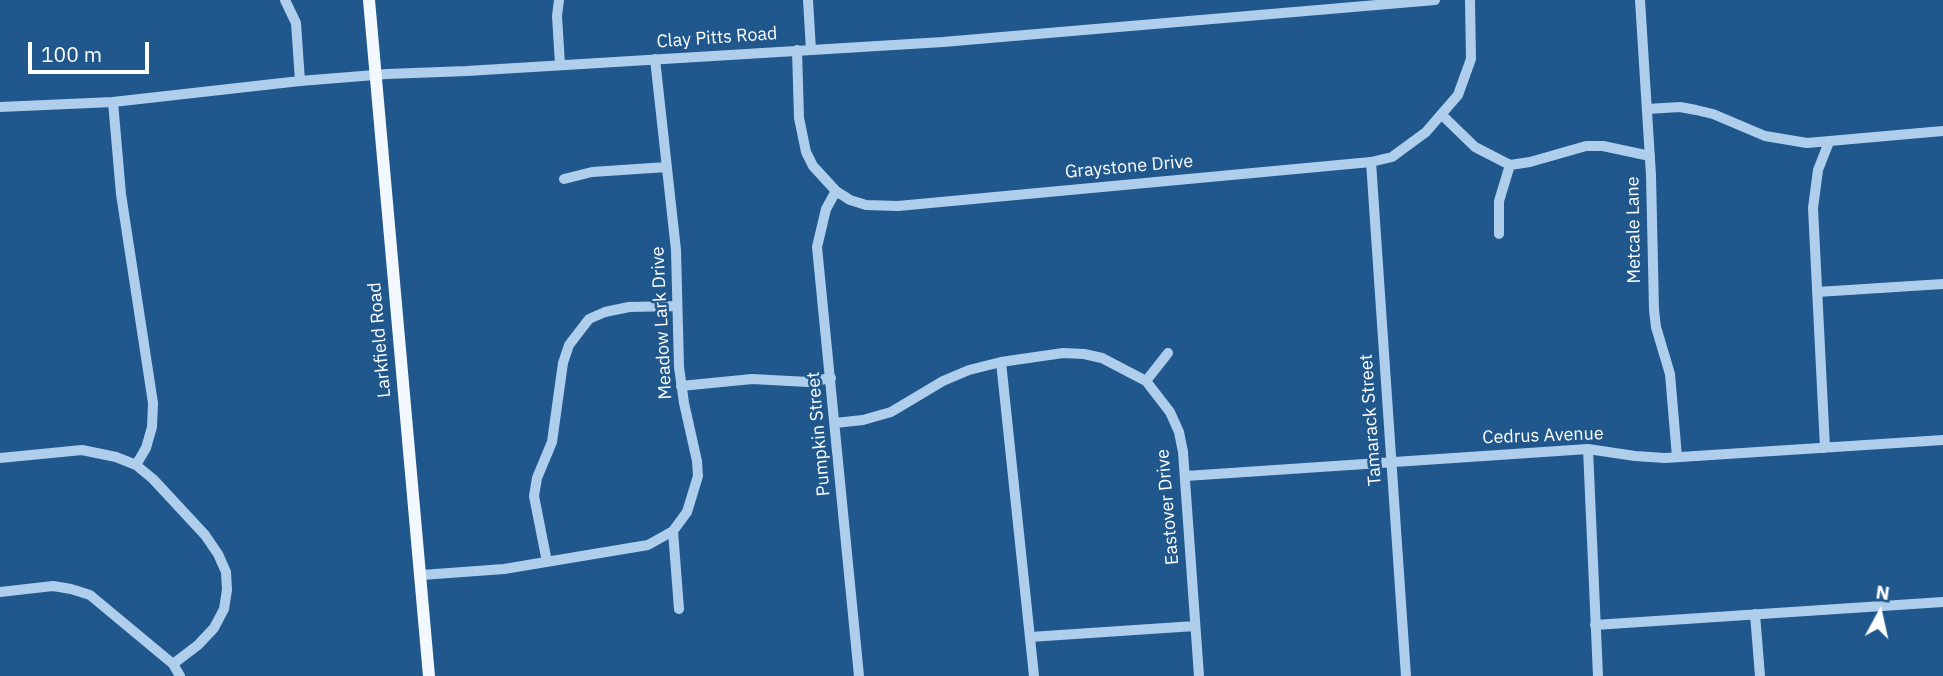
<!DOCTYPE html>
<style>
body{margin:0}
#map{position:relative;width:1943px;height:676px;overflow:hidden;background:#20578c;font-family:"IBM Plex Sans",sans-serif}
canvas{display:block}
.north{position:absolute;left:1845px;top:578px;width:70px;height:70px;-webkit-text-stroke:5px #20578c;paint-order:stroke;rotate:8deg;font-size:19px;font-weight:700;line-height:28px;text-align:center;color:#fff}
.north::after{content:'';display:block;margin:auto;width:24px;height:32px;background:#fff;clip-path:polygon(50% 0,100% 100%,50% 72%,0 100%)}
.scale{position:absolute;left:28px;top:42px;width:121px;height:32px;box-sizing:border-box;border:4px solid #fff;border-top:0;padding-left:9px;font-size:21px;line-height:24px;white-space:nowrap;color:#fff;-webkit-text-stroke:5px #20578c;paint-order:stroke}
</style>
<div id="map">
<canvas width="1943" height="676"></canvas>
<div class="north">N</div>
<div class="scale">100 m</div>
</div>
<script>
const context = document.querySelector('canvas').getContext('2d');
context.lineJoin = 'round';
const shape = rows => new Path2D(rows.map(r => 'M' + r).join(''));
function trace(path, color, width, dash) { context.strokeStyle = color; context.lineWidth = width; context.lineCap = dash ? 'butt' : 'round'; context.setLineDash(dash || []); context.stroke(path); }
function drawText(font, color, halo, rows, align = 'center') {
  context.font = font + ' "IBM Plex Sans",sans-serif'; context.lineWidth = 5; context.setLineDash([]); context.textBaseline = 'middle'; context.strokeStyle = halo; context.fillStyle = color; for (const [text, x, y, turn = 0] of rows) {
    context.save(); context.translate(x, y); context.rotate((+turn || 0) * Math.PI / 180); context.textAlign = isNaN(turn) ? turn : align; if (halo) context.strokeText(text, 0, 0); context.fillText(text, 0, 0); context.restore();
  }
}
trace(shape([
 [285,0,296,23,300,81],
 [559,0,557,16,560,64],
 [808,0,811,50],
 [1640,0,1651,175,1654,310,1656,327,1670,374,1677,457],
 [797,50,799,118,806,152,813,166,836,191,850,200,866,205,898,206,1371,162,1392,157,1426,132,1458,95,1471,59,1470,0],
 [113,102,121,194,153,403,152,427,146,448,136,465],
 [0,107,113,102,300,81,387,74,467,71,943,42,1435,0],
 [1647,109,1680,107,1696,110,1713,114,1765,136,1807,143,1943,131],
 [1442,115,1475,147,1510,165,1530,162,1586,146,1603,146,1650,156],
 [1371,162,1406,676],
 [564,179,592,172,667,167],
 [836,191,826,209,817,247,859,676],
 [1499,234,1499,201,1510,165],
 [1817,292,1943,284],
 [1001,362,1034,676],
 [1146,381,1168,353],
 [681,386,752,379,808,382,831,378],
 [835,423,863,420,891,412,943,381,969,370,1001,362,1063,353,1084,354,1102,358,1146,381,1170,412,1179,432,1183,452,1199,676],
 [1825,448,1813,208,1818,170,1829,142],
 [1588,449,1598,676],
 [0,458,82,450,116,457,136,465,153,479,205,535,218,554,226,572,227,590,224,609,214,628,198,645,173,664],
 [1186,476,1588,449,1635,456,1665,458,1943,440],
 [673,531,679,609],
 [547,562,534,496,537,478,552,442,563,363,569,345,589,319,605,312,629,307,677,306],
 [422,575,504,569,648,545,673,531,687,512,698,476,697,461,684,403,679,367,676,250,655,59],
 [0,592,53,586,71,589,90,595,173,664,180,676],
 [1755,614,1760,676],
 [1595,625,1943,602],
 [1030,637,1195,626]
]), '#aeceec', 10);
trace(shape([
 [369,0,429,676]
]), '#f3f8fe', 12);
drawText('18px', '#fff', '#20578c', [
 ["Clay Pitts Road",717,38,-4],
 ["Graystone Drive",1129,167,-5],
 ["Metcale Lane",1634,230,-91],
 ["Meadow Lark Drive",662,323,-93],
 ["Larkfield Road",380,340,-95],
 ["Tamarack Street",1371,420,-94],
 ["Pumpkin Street",819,434,-95],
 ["Cedrus Avenue",1543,436,-2],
 ["Eastover Drive",1168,507,-95]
]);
</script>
